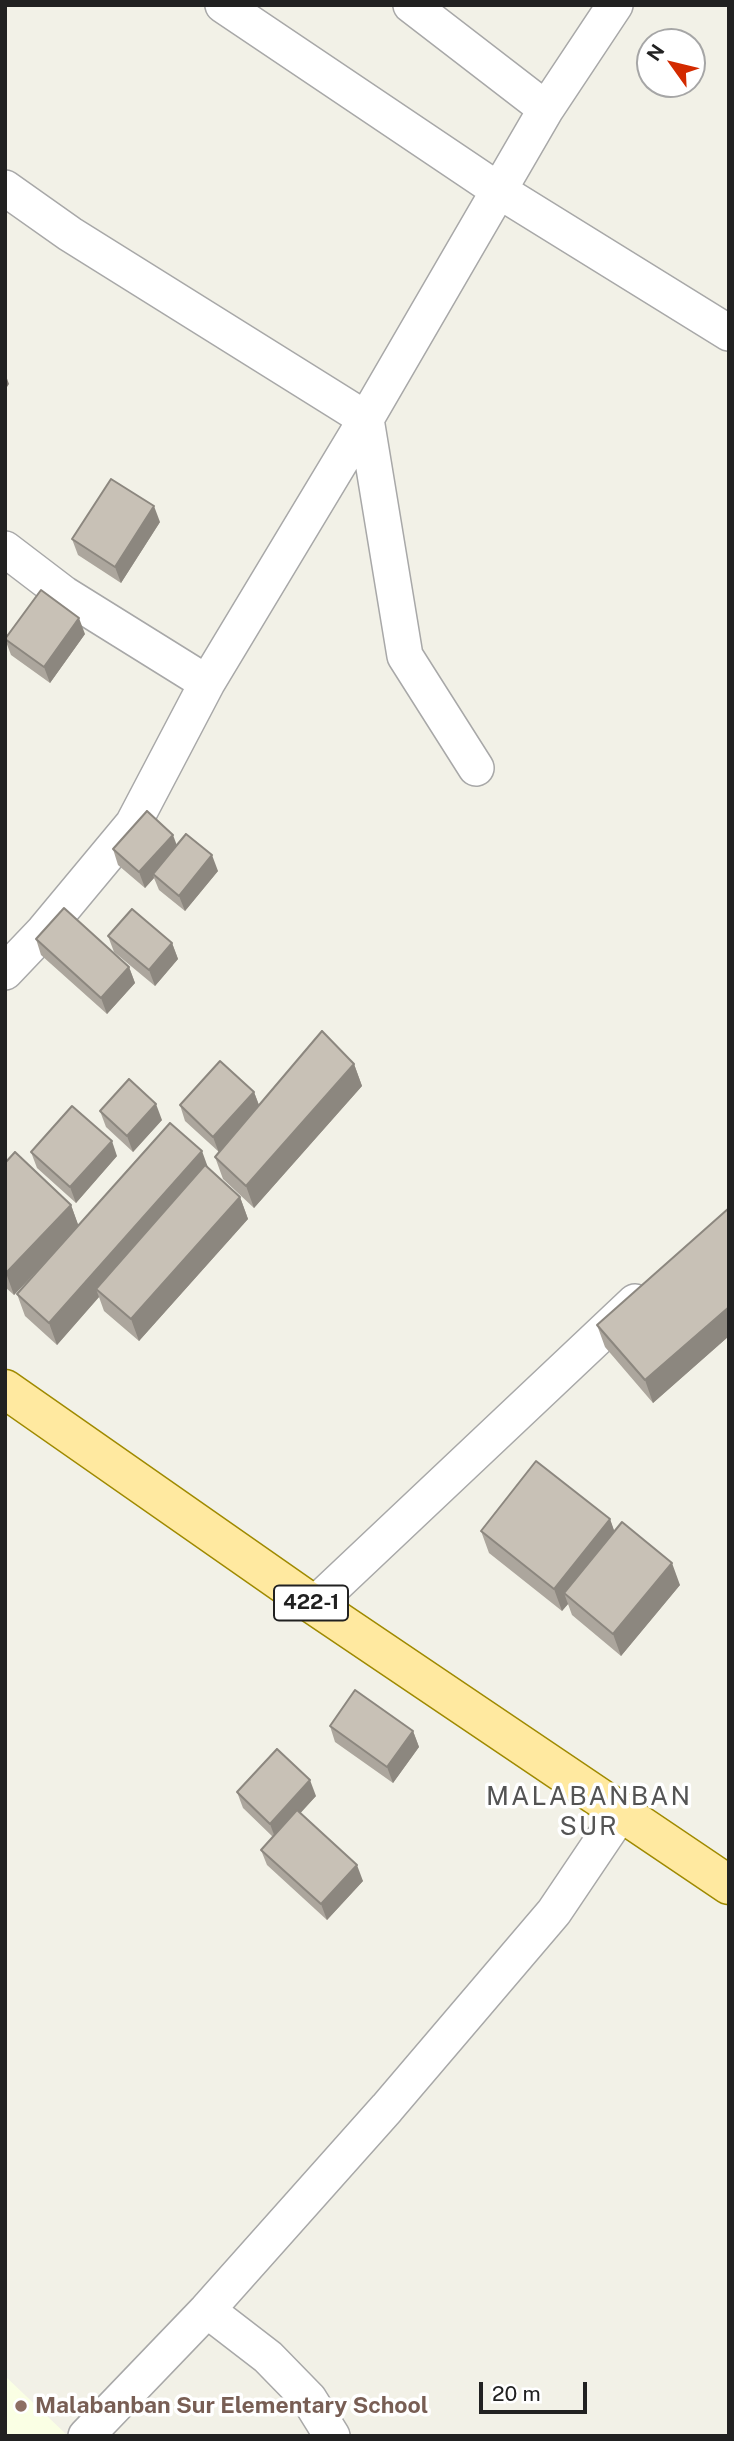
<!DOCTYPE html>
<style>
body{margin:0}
#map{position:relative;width:734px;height:2441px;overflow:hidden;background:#f2f1e7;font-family:"Public Sans",sans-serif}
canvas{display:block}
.frame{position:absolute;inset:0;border:7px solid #212121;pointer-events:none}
.north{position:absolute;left:636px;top:28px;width:70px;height:70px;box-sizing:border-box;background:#fff;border:2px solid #a6a6a6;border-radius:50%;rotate:304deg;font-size:19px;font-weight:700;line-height:28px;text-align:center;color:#212121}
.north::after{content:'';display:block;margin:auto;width:24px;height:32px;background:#d32a00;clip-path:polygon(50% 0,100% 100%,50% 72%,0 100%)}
.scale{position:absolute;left:479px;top:2382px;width:108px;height:32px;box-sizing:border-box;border:4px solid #212121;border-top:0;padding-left:9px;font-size:21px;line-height:24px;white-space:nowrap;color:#212121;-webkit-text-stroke:5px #fff;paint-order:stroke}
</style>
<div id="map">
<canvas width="734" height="2441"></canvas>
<div class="frame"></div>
<div class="north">N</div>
<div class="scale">20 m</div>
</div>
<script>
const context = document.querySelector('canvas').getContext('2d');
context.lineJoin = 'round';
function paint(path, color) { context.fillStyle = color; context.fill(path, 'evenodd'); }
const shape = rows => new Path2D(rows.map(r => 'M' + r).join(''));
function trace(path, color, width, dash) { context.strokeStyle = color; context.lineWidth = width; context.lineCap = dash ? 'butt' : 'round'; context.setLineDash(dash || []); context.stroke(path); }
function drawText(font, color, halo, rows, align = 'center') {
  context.font = font + ' "Public Sans",sans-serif'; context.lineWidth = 7; context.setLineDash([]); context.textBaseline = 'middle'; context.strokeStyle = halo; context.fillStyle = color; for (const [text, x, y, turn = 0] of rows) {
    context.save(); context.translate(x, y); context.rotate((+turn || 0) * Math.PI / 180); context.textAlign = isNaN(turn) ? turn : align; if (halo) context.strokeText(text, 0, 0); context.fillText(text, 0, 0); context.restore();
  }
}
paint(shape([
 [5,2376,68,2436,5,2436]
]), '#faffe4');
const street = shape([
 [223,5,498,190,729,333],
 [411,5,546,109],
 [5,188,70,234,366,419,405,656,476,768],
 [5,549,64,594,207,683],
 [5,972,44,931,133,824,207,683,366,419,546,109,615,5],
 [314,1605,635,1302],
 [207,2310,268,2357,309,2399,332,2436],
 [86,2436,207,2310,387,2108,554,1912,622,1811]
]);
const primary = shape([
 [5,1389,314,1605,729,1885]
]);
trace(street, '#a8a8a8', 38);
trace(primary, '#9f8a00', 41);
trace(street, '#fff', 35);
trace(primary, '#ffe9a0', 38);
paint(shape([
 [160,522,121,583,78,555,72,539],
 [85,634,50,683,11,655,5,639],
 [177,845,218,871,185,911,159,890,154,878,145,888,118,865,113,849],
 [108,936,172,943,178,959,155,986,114,952],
 [36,939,129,967,135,983,107,1014,41,955],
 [354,1064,362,1086,254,1208,223,1179,215,1157,219,1152,185,1121,180,1105,254,1092,259,1105],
 [100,1111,162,1120,133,1152,106,1127],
 [31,1152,117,1156,76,1203,37,1168],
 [5,1163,71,1205,78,1225,208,1168,240,1197,248,1219,139,1341,104,1311,99,1297,57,1345,25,1316,17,1294,50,1257,14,1295,5,1287],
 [729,1208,729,1336,653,1403,605,1347,597,1325],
 [610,1519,614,1532,680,1585,621,1656,572,1615,568,1604,562,1611,489,1553,481,1531],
 [330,1726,413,1731,419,1747,393,1783,335,1742],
 [237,1792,316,1796,300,1813,363,1881,327,1920,267,1865,261,1850,273,1837,243,1808]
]), '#aca69d');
paint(shape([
 [5,373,9,384,5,390],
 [154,506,160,522,121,583,115,567],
 [79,618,85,634,50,683,44,667],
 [173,835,179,851,153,874,154,878,145,888,139,872],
 [212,855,218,871,185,911,179,896],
 [172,943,178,959,155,986,149,970],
 [129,967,135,983,107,1014,101,998],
 [354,1064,362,1086,254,1208,246,1186],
 [254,1092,260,1108,219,1153,213,1137],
 [156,1104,162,1120,133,1152,127,1136],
 [112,1141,117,1156,76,1203,70,1187],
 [202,1151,210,1173,96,1289,99,1297,57,1345,49,1323],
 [240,1197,248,1219,139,1341,131,1319],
 [71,1205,79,1227,14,1295,6,1273],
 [729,1307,729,1336,653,1403,645,1380],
 [610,1519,618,1541,564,1593,568,1604,562,1611,554,1589],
 [672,1563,680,1585,621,1656,613,1634],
 [413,1731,419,1747,393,1783,387,1767],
 [310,1780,316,1796,276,1840,270,1824],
 [357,1865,363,1881,327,1920,321,1904]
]), '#8c877f');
const building = shape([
 [111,479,154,506,115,567,72,539,111,479],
 [41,590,79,618,44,667,5,639,41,590],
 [147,811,173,835,139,872,113,849,147,811],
 [186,834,212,855,179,896,153,874,186,834],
 [64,908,129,967,101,998,36,939,64,908],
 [132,909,172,943,149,970,108,936,132,909],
 [322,1031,354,1064,246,1186,215,1157,322,1031],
 [220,1061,254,1092,213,1137,180,1105,220,1061],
 [129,1079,156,1104,127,1136,100,1111,129,1079],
 [72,1106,112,1141,70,1187,31,1152,72,1106],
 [170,1123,202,1151,49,1323,17,1294,170,1123],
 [15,1152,71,1205,6,1273,5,1163,15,1152],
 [205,1165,240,1197,131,1319,96,1289,205,1165],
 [729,1208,729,1307,645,1380,597,1325,729,1208],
 [536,1461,610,1519,554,1589,481,1531,536,1461],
 [622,1522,672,1563,613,1634,564,1593,622,1522],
 [355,1690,413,1731,387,1767,330,1726,355,1690],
 [277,1749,310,1780,270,1824,237,1792,277,1749],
 [297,1810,357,1865,321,1904,261,1850,297,1810]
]);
paint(building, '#c8c1b6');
trace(building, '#8c877f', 2);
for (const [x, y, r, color] of [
 [21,2406,7,"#8d6e63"]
]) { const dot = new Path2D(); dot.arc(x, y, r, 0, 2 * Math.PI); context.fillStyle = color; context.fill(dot); trace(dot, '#fff', 2.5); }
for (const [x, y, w] of [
 [311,1603,74]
]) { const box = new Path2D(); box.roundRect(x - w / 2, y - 17.5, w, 35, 5); context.fillStyle = '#fff'; context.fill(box); trace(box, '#212121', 2); }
drawText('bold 21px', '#212121', null, [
 ["422-1",311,1603]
]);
drawText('bold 23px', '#785e54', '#fff', [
 ["Malabanban Sur Elementary School",35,2406]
], 'left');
context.letterSpacing = '2px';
drawText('26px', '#545454', '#fff', [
 ["MALABANBAN",589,1797],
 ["SUR",589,1827]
]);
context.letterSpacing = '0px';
</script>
